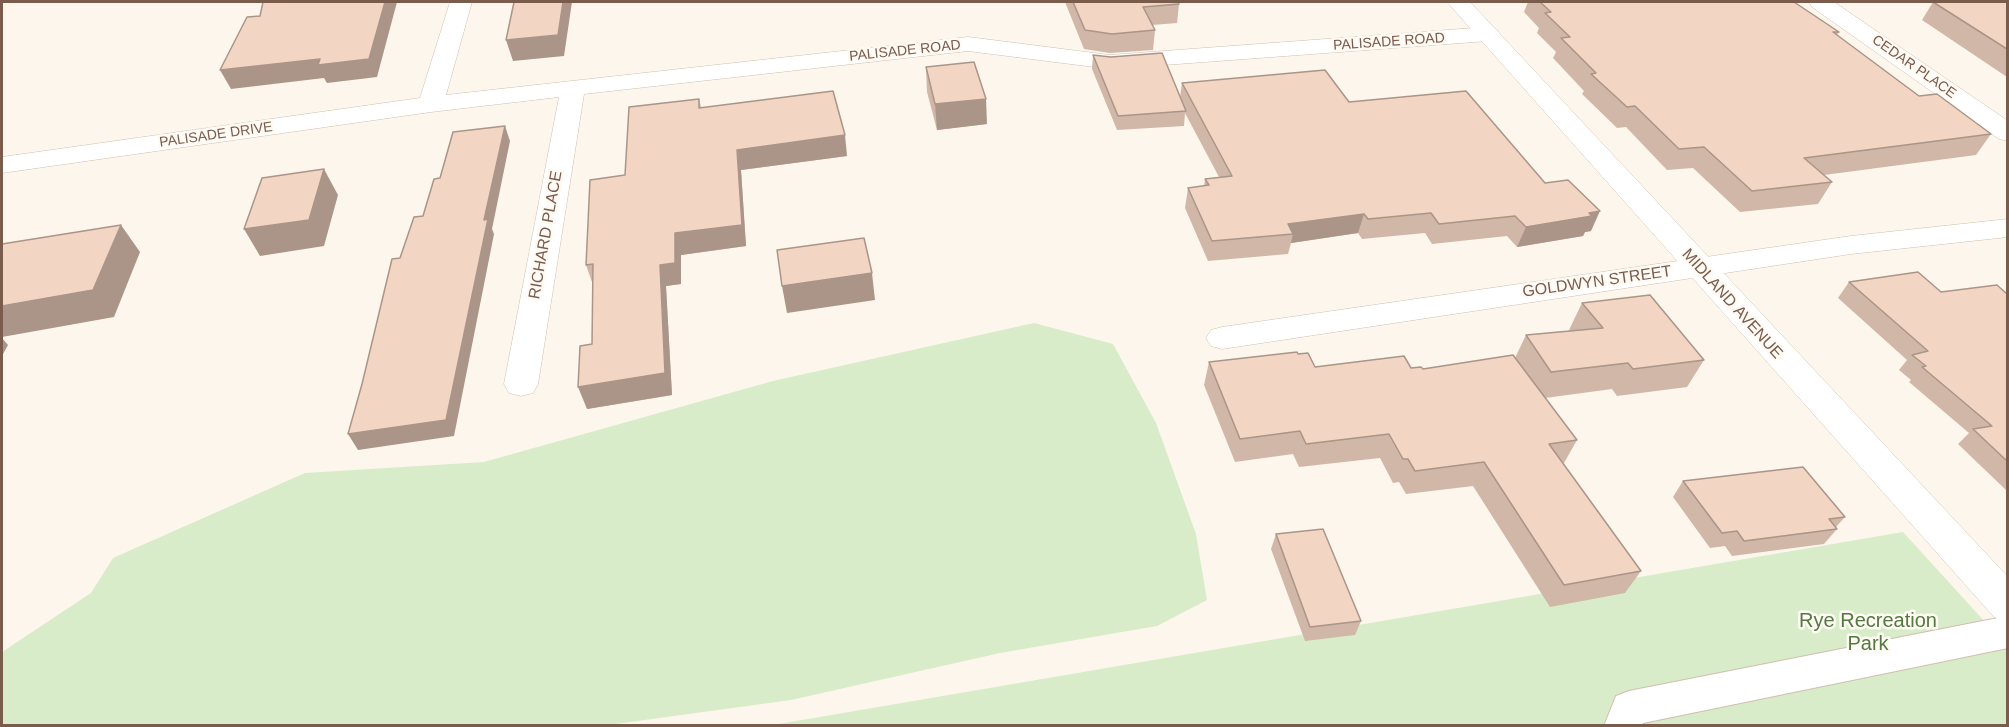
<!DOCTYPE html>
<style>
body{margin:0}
#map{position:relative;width:2009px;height:727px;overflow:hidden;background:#fdf6ec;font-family:Arial,sans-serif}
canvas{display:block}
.frame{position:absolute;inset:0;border:3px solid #7a5c4d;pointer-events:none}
</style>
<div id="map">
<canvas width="2009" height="727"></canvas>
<div class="frame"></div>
</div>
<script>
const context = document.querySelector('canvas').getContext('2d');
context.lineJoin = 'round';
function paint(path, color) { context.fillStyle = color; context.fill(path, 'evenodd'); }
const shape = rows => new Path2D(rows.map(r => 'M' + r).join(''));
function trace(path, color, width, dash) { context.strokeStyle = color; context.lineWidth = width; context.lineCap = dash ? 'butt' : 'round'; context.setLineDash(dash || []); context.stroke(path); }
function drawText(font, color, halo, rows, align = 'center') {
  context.font = font + ' Arial,sans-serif'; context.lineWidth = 5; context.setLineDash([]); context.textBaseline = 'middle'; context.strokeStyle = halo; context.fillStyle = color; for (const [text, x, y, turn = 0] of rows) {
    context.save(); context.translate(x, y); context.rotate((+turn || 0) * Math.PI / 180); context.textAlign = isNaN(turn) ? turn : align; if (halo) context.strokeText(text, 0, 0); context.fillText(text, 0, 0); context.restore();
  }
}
paint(shape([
 [1034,323,1113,344,1156,423,1196,534,1207,600,1157,626,1000,653,791,700,608,725,2,725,2,652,91,593,113,558,305,473,484,462,773,381],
 [1903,532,2007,646,2007,725,767,726]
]), '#d8ecc9');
const lane = shape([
 [2008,616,2008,648,1643,723,1642,726,1604,726,1616,696,1629,691,2008,616]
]);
const street = shape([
 [450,2,472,2,446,95,968,37,1110,55,1488,27,1496,29,1500,34,1496,39,1488,41,1110,69,968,51,584,94,538,384,533,393,521,396,509,393,504,384,559,97,431,112,2,173,2,157,420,98,450,2],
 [1809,2,1834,2,2008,121,2008,141,1999,139,1812,7,1809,2],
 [2008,219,2008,237,1851,254,1222,349,1211,346,1206,338,1211,330,1222,327,1851,236,2008,219]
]);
const secondary = shape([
 [1447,2,1470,2,2008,577,2008,622,1994,617,1447,2]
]);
trace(lane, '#d1beb0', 2);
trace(street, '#d1beb0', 1);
trace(secondary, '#d6c0b0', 1);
paint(lane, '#fff');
paint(street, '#fff');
paint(secondary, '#fff');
paint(shape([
 [1065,2,1178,2,1179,4,1177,23,1152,25,1155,30,1153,50,1110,53,1084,49],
 [1528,2,1794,2,1839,32,1837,35,1919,96,1991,134,1976,155,1824,175,1832,182,1818,204,1740,212,1693,168,1667,170,1626,127,1617,128,1582,94,1584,91,1553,58,1556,52,1537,33,1539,28,1524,12],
 [1933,2,2007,2,2007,77,1922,20],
 [1093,55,1180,98,1182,83,1349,102,1545,183,1591,231,1585,232,1583,236,1517,247,1507,236,1432,244,1425,233,1362,239,1358,233,1291,243,1288,254,1208,261,1185,208,1188,188,1204,186,1205,179,1219,177,1185,113,1184,126,1117,130,1092,69],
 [926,67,987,124,937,130,927,92],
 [699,99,701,107,847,156,741,170,746,246,681,255,681,284,666,286,672,395,587,409,592,344,593,285,586,265,625,175],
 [1849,282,1941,292,2007,294,2007,491,1958,444,1969,433,1909,382,1911,380,1899,370,1907,360,1838,298],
 [1582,303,1704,360,1687,387,1617,396,1612,389,1545,398,1577,440,1564,463,1562,463,1641,571,1625,593,1550,607,1473,486,1406,494,1399,482,1393,483,1380,458,1299,467,1293,454,1235,462,1204,385,1209,362,1298,354,1315,367,1411,368,1423,369,1515,358,1526,335,1570,331,1569,330],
 [1683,481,1845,517,1836,527,1837,529,1824,544,1732,556,1725,546,1710,548,1673,497],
 [1276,534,1361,621,1355,635,1305,641,1271,549]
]), '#d1b7a8');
paint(shape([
 [385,2,397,2,377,77,327,83,324,78,231,89,220,70,320,59],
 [563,2,572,2,564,56,513,61,506,40],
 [986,99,987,124,937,130,935,104],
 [505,126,510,141,492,229,494,234,454,436,358,450,348,434],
 [845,135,847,156,741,170,746,246,681,255,681,284,666,286,672,395,587,409,578,387,660,265,675,233,737,150],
 [324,169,338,195,324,246,260,256,244,229],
 [1600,211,1591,231,1585,232,1583,236,1517,247,1526,227],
 [1364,214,1358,233,1291,243,1293,234,1288,224],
 [121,225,140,252,114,317,2,337,2,306],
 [872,273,875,300,787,313,782,286],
 [2,338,8,345,2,356]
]), '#aa9588');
const building = shape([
 [263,2,385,2,369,59,318,65,320,59,220,70,247,17,260,16,263,2],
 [514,2,563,2,558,35,506,40,514,2],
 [1073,2,1178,2,1179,4,1143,7,1155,30,1112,34,1085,30,1073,2],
 [1540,2,1794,2,1839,32,1833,32,1919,96,1937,94,1991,134,1804,158,1832,182,1752,191,1704,147,1679,149,1635,106,1627,107,1591,74,1596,73,1561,38,1570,37,1545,13,1551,12,1540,2],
 [1933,2,2007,2,2007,49,1933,2],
 [1162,53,1186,111,1118,116,1093,55,1111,57,1162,53],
 [974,62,986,99,935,104,926,67,974,62],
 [1325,70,1349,102,1466,91,1545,183,1568,180,1600,211,1589,213,1592,216,1526,227,1515,216,1439,224,1431,213,1368,219,1364,214,1288,224,1293,234,1212,241,1188,188,1209,185,1205,179,1232,176,1182,83,1325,70],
 [833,91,845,135,737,150,742,225,675,233,675,263,660,265,665,373,578,387,580,346,592,344,593,264,586,265,590,180,625,175,629,107,699,99,699,108,833,91],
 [505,126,484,220,488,219,446,420,348,434,362,384,392,259,400,258,414,217,423,216,434,179,440,178,453,132,505,126],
 [324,169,309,220,244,229,262,178,324,169],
 [121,225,93,290,2,306,2,244,121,225],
 [864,238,872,273,782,286,777,250,864,238],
 [1918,272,1941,292,1997,285,2007,294,2007,461,1973,429,1992,426,1922,367,1926,366,1912,355,1928,351,1849,282,1918,272],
 [1650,295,1704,360,1633,369,1628,363,1551,372,1526,335,1603,328,1582,303,1650,295],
 [1297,352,1298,354,1308,353,1315,367,1404,356,1411,368,1421,367,1423,369,1513,355,1577,440,1549,444,1641,571,1564,585,1484,462,1415,471,1408,459,1403,459,1389,434,1306,444,1300,431,1240,439,1209,362,1297,352],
 [1803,467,1845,517,1829,519,1837,529,1744,541,1737,531,1722,533,1683,481,1803,467],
 [1323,529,1361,621,1310,627,1276,534,1323,529]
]);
paint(building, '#f3d5c3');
trace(building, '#aa9588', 1.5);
drawText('14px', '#7a5c4d', '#fffaf3', [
 ["PALISADE ROAD",1389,42,-4],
 ["PALISADE ROAD",905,51,-6],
 ["CEDAR PLACE",1914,67,35],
 ["PALISADE DRIVE",216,135,-8]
]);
drawText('16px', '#7a5c4d', '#fffaf3', [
 ["RICHARD PLACE",546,235,-80],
 ["GOLDWYN STREET",1597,282,-8],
 ["MIDLAND AVENUE",1732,304,48]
]);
drawText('20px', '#537a41', '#fffaf3', [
 ["Rye Recreation",1868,621],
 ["Park",1868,644]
]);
</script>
